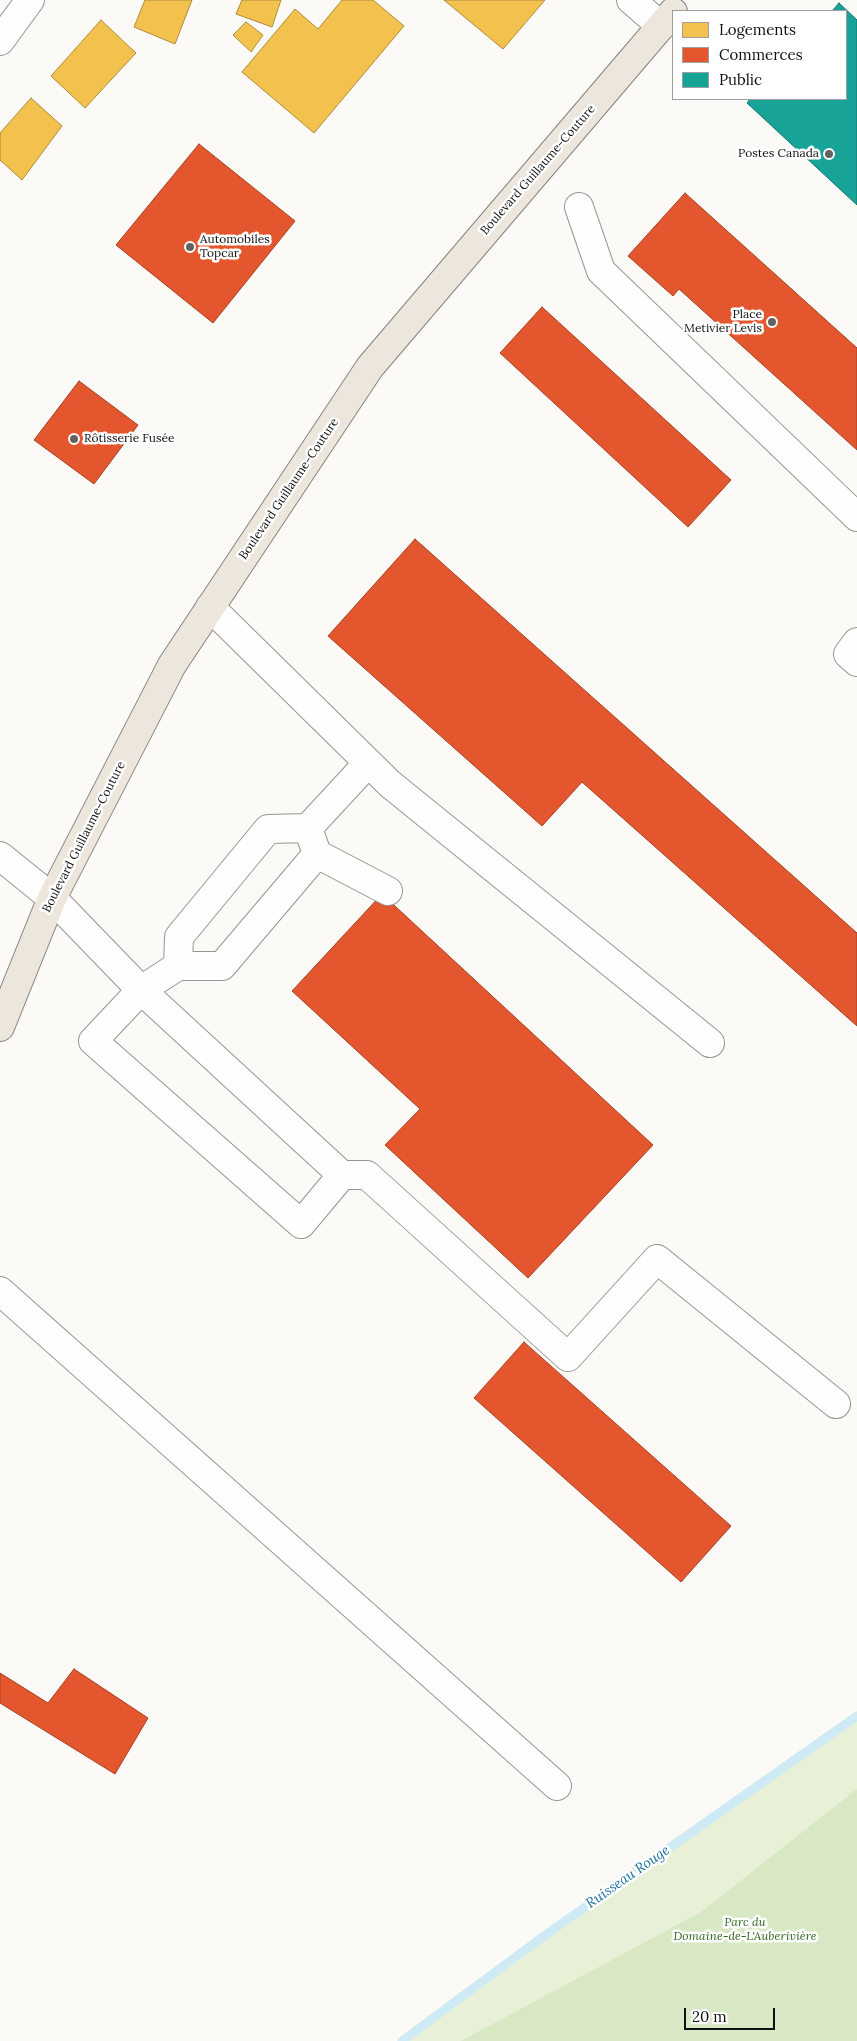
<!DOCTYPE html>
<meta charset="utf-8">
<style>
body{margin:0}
#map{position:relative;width:857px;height:2041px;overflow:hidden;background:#fcfaf6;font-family:Lora,serif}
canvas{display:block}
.legend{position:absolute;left:672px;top:10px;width:175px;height:90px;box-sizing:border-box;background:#fff;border:1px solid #9f9f9f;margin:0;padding:6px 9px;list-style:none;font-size:15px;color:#101010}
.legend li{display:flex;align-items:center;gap:10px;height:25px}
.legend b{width:25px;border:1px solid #9f9f9f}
.scale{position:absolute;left:684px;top:2008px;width:91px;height:22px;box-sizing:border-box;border:2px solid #101010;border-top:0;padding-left:6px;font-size:15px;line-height:18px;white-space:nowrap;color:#101010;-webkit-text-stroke:4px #fff;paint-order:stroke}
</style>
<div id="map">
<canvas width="857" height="2041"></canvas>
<ul class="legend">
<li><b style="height:14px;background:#f2c14e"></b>Logements</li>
<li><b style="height:14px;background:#e4572e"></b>Commerces</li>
<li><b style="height:14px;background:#17a398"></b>Public</li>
</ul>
<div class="scale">20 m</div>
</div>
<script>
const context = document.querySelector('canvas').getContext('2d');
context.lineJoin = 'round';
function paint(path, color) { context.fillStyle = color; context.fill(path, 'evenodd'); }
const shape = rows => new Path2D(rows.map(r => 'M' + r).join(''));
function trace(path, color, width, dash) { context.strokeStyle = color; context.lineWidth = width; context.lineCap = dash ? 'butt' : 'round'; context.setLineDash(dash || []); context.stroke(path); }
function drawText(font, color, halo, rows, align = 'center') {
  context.font = font + ' Lora,serif'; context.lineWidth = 5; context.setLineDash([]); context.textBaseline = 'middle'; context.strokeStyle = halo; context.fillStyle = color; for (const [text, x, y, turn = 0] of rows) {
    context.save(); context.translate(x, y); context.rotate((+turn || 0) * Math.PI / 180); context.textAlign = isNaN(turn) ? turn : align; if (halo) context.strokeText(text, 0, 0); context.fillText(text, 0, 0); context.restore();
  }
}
paint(shape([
 [857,1716,857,2041,401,2041,537,1941]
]), '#e8f1d7');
paint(shape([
 [857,1789,857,2041,461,2041,701,1912]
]), '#d9e8c4');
const homes = shape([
 [145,0,192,0,175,44,134,27,145,0],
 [242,0,281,0,272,27,236,14,242,0],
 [342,0,373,0,404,26,314,133,242,72,295,9,318,29,342,0],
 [444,0,545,0,503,49,444,0],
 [101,20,136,53,85,108,51,76,101,20],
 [246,22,263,35,251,52,233,35,246,22],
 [31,98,62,126,22,180,0,160,0,133,31,98]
]);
paint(homes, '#f2c14e');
trace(homes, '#ae8c3b', 1);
const shops = shape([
 [199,144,295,221,213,323,116,245,199,144],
 [685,193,857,348,857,450,679,289,673,296,628,256,685,193],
 [542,307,731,480,688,527,500,353,542,307],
 [79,381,138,425,94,484,34,440,79,381],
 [415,539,857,933,857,1026,582,782,542,826,328,636,415,539],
 [382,894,653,1145,528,1278,385,1145,420,1109,292,991,382,894],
 [524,1342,731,1526,681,1582,474,1398,524,1342],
 [74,1669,148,1718,115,1774,0,1703,0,1673,48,1703,74,1669]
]);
paint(shops, '#e4572e');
trace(shops, '#a44225', 1);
const public = shape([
 [839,3,857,20,857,205,747,103,750,99,846,99,846,11,832,11,839,3]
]);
paint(public, '#17a398');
trace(public, '#15776f', 1);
trace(shape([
 [402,2041,537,1941,857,1716]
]), '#cdeaf5', 9);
const minor = shape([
 [631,0,661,26],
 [0,41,30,0],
 [579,207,601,271,857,517],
 [210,607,390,784,710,1043],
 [857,642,848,654,857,662],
 [308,828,368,763],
 [317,854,388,891],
 [0,856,52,898,141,990,342,1175,301,1224,93,1041,141,990,178,966,222,966,317,854,308,828,268,829,179,937,178,966],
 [342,1175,367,1175,568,1357,657,1259,836,1404],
 [0,1291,557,1786]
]);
const major = shape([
 [0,1027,52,898,172,665,370,367,673,12]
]);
trace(minor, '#969594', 30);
trace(major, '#848381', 30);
trace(minor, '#fffefe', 28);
trace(major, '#ece6dc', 28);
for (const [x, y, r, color] of [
 [829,154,5,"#636260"],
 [190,247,5,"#636260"],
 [772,322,5,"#636260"],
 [74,439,5,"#636260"]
]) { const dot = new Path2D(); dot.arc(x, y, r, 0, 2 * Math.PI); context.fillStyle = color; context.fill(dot); trace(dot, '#fff', 2); }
drawText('12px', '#101010', '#fff', [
 ["Postes Canada",819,154],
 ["Automobiles",200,240,"left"],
 ["Topcar",200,254,"left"],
 ["Place",762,315],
 ["Metivier Levis",762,329],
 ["Rôtisserie Fusée",84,439,"left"]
], 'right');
drawText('12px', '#101010', '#fff', [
 ["Boulevard Guillaume-Couture",538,170,-49],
 ["Boulevard Guillaume-Couture",289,489,-56],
 ["Boulevard Guillaume-Couture",84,837,-63]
]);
drawText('italic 12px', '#356721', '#fff', [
 ["Parc du",745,1923],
 ["Domaine-de-L'Auberivière",745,1937]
]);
drawText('italic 14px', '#1b719f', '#fff', [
 ["Ruisseau Rouge",628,1877,-35]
]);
</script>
